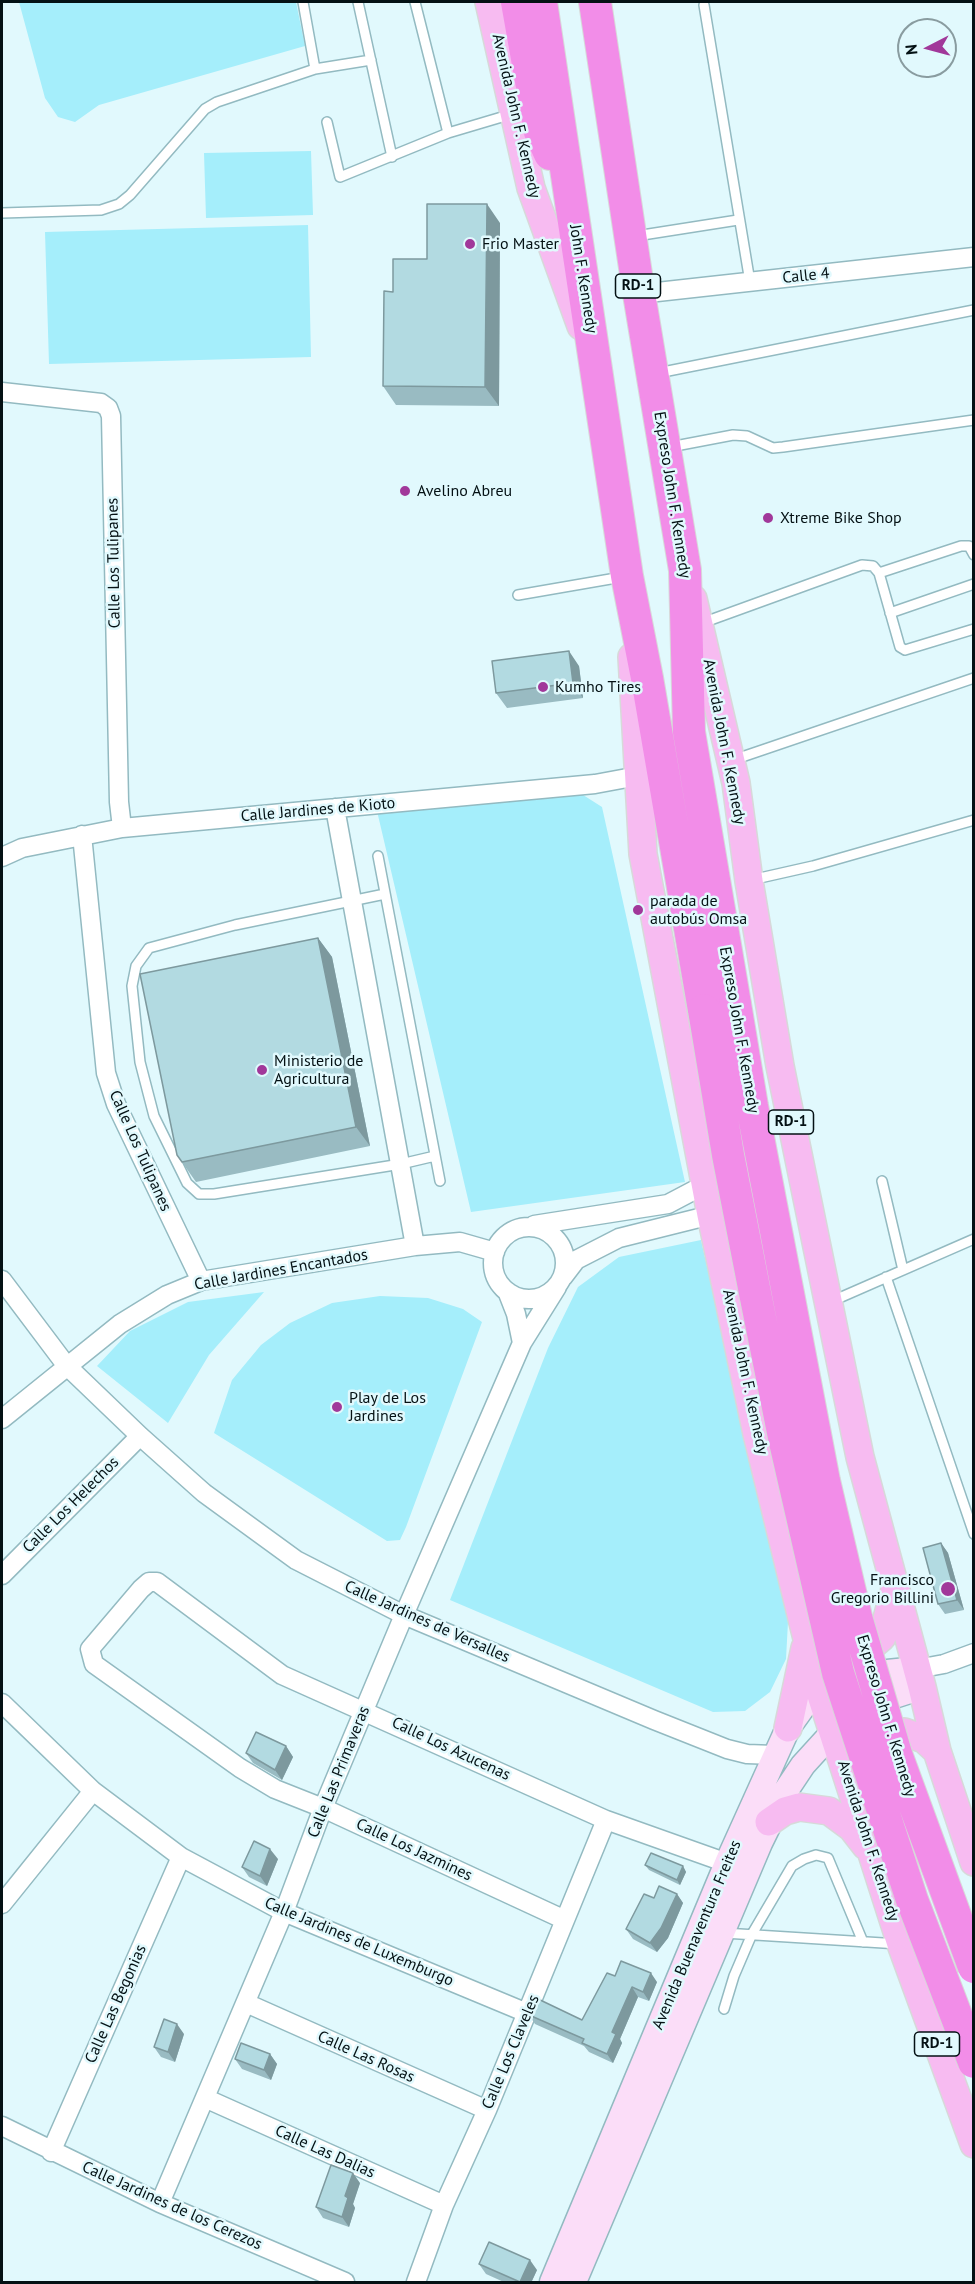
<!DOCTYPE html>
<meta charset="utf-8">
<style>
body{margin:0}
#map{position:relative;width:975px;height:2284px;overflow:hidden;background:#e1f9fd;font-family:"PT Sans",sans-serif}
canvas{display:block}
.frame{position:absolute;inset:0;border:3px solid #041114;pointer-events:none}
.north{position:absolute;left:897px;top:18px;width:60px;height:60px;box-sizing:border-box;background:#e1f9fd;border:2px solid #899ca0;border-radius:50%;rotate:264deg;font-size:16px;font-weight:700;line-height:24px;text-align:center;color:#041114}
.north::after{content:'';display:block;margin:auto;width:21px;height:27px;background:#a1389a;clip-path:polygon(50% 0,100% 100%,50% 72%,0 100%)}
</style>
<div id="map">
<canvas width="975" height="2284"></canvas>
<div class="frame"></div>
<div class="north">N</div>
</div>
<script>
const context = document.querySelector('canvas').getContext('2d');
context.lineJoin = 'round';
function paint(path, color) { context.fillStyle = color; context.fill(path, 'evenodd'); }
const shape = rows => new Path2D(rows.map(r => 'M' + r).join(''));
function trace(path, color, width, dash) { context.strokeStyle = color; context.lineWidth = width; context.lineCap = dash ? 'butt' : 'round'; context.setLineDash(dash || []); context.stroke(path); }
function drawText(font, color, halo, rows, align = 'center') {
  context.font = font + ' "PT Sans",sans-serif'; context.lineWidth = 5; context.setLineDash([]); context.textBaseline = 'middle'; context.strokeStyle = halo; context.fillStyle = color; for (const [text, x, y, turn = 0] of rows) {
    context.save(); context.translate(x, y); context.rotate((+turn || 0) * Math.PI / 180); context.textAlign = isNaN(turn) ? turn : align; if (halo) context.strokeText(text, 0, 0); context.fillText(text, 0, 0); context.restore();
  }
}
paint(shape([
 [19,2,296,2,305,46,99,105,75,122,58,117,45,98],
 [311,151,313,215,206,218,204,153],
 [308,225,311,357,49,364,45,232],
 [580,793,602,807,685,1182,471,1212,377,811],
 [701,1240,788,1622,786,1659,770,1692,745,1711,713,1712,450,1600,548,1348,578,1287,619,1257],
 [264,1292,209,1355,168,1423,97,1366,130,1331,188,1302],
 [380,1296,428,1298,463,1309,482,1322,406,1527,400,1540,387,1541,214,1433,232,1380,261,1345,290,1323,332,1303]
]), '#a5eefb');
const lane = shape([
 [303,2,315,69],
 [358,2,392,157],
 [415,2,448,133],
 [704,5,750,282],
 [327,122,340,177,448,133,512,114],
 [2,213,101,210,119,204,130,195,205,109,217,102,315,69,371,60],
 [636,236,738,220],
 [658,373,974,310],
 [670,447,733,435,747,436,773,448,783,447,974,420],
 [879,573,961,546,969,546,974,555],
 [518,595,622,577],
 [890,613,974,584],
 [702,623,862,565,873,566,879,573,900,647,905,650,974,629],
 [733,760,974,678],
 [378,856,440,1181],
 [751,880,813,866,974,820],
 [385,894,235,925,149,948,136,966,132,986,140,1062,154,1116,187,1183,199,1194,214,1194,401,1164,435,1156],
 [882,1181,903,1270],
 [886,1277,974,1534],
 [830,1302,974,1239],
 [724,1933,899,1944],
 [724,2009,734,1976,752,1934,792,1866,804,1859,816,1855,828,1858,863,1942]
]);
const street = shape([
 [639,294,974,257],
 [2,392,101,403,108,408,111,416,119,802,122,828],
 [335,808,415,1246],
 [82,835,106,1073,116,1104,201,1281],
 [2,857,22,848,122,828,595,784,638,776],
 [534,1225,668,1204,706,1184],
 '493 1263a36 36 0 1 1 72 0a36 36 0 1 1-72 0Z',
 [563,1277,576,1260,619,1238,711,1215],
 [2,1280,66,1365,140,1436,204,1493,296,1560,404,1615,654,1720,727,1749,747,1754,774,1755],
 [507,1291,516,1314,522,1343],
 [2,1419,120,1324,167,1295,201,1281,415,1246,460,1242,495,1252],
 [2,1575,140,1436],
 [917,1669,944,1664,974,1653],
 [2,1703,93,1791,181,1857,284,1912,527,2013],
 [2,1904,93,1791],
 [565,1920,323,1808,275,1789,240,1768,94,1664,90,1649,141,1589,149,1582,157,1582,282,1675,606,1820,727,1863],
 [246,2003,487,2110],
 [207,2099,444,2205],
 [2,2126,160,2203,345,2282],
 [51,2152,181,1857],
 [160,2203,284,1912,323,1808,404,1615,522,1343,557,1287],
 [416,2282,444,2205,487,2110,606,1820]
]);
const secondary = shape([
 [552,2282,727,1863,788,1728,803,1707,820,1692,848,1676,917,1669],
 [574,2282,760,1843,785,1792,803,1765,854,1709,922,1687]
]);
const primary = shape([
 [489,2,531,188,581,326],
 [693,599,736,783,749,881,780,1066,860,1457,922,1687,937,1751,974,1862],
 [632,657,643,854,711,1215,757,1434,820,1692,901,1944,974,2144],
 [847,1657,862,1654,882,1637,894,1593],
 [788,1728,805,1648],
 [872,1744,881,1737,904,1732,924,1739,937,1751],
 [769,1822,785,1811,799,1807,829,1811,852,1828,866,1846]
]);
const highway = shape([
 [517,2,540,132,550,154],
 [541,2,627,576,647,678,704,1010],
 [595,2,639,294,685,570,689,732,735,1004]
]);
trace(lane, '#93bac1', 12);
trace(street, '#93bac1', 21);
trace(secondary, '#93bac1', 27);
trace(primary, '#d7d9d9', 30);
trace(highway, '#d7d9d9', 34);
trace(lane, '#fff', 9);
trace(street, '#fff', 18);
trace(secondary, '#fbddf8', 24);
trace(primary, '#f7bbf1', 27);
trace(highway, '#f28de8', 32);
const highwayBridge = shape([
 [735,1004,752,1106,824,1481,856,1617,896,1754,974,1967],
 [704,1010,728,1155,756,1298,785,1442,838,1673,912,1900,974,2062]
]);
trace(highwayBridge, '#d7d9d9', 34, []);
trace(highwayBridge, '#f28de8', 32);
paint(shape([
 [500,223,499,406,396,405,383,386,393,292,427,259],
 [579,666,583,698,507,708,496,693],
 [318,938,332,957,370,1146,196,1182,177,1155],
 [941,1543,948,1553,964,1610,945,1614,938,1604],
 [286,1746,293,1757,282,1780,253,1763,246,1753],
 [278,1859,267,1886,249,1877,242,1867],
 [645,1865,683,1866,686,1872,680,1885,649,1870],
 [677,1894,683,1903,668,1938,657,1952,633,1939,626,1929,654,1898],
 [615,1976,657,1982,649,2001,638,1997,620,2039,622,2043,613,2063,589,2052,584,2046,535,2024,529,2015,582,2020],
 [184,2034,175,2062,161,2057,154,2047],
 [270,2054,277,2064,271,2080,242,2069,235,2059],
 [360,2183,353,2204,355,2208,349,2227,323,2218,316,2207],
 [479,2264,537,2270,531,2283,506,2283,486,2274]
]), '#99bbc2');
paint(shape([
 [487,204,500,223,499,406,485,387],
 [569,651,579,666,583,698,573,683],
 [318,938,332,957,370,1146,356,1127],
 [941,1543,948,1553,964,1610,957,1600],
 [286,1746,293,1757,282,1780,275,1770],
 [270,1849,278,1859,267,1886,260,1876],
 [683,1866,686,1872,680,1885,677,1880],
 [677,1894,683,1903,668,1938,657,1952,650,1943],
 [651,1973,657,1982,649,2001,643,1992],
 [632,1987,638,1997,620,2039,622,2043,613,2063,607,2054,612,2032],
 [177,2024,184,2034,175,2062,168,2052],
 [270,2054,277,2064,271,2080,264,2070],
 [353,2173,360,2183,353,2204,355,2208,349,2227,342,2217,345,2196],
 [530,2260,537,2270,531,2283,520,2283]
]), '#7d999e');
const building = shape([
 [427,204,487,204,485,387,383,386,384,291,393,292,393,259,427,259,427,204],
 [569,651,573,683,496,693,492,661,569,651],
 [318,938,356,1127,182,1162,177,1155,140,974,318,938],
 [941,1543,957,1600,938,1604,923,1548,941,1543],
 [256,1732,286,1746,275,1770,246,1753,256,1732],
 [254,1841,270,1849,260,1876,242,1867,254,1841],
 [651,1853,683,1866,677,1880,645,1865,651,1853],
 [659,1886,677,1894,661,1928,650,1943,626,1929,644,1894,654,1898,659,1886],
 [621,1961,651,1973,643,1992,632,1987,612,2032,616,2034,607,2054,582,2043,584,2039,529,2015,536,1998,582,2020,607,1973,615,1976,621,1961],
 [164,2019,177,2024,168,2052,154,2047,164,2019],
 [241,2043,270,2054,264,2070,235,2059,241,2043],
 [331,2165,353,2173,345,2196,348,2198,342,2217,316,2207,331,2165],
 [489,2242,530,2260,520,2282,479,2264,489,2242]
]);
paint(building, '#b2dae1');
trace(building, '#7d999e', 1.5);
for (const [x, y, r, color] of [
 [470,244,6,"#a1389a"],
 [405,491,6,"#a1389a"],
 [768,518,6,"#a1389a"],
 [543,687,6,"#a1389a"],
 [638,910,6,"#a1389a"],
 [262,1070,6,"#a1389a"],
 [337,1407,6,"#a1389a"],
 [948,1589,8,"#a1389a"]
]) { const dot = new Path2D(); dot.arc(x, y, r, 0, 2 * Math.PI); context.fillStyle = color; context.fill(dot); trace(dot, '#e1f9fd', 2); }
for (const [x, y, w] of [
 [638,286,45],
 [791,1122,45],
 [937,2044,45]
]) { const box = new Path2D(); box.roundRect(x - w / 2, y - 12, w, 24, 4.5); context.fillStyle = '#e1f9fd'; context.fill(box); trace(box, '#041114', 1.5); }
drawText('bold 15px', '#041114', null, [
 ["RD-1",638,286],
 ["RD-1",791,1122],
 ["RD-1",937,2044]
]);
drawText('16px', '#041114', '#e1f9fd', [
 ["Avenida John F. Kennedy",516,116,77],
 ["Calle 4",806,276,-6],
 ["John F. Kennedy",583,279,81],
 ["Expreso John F. Kennedy",672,495,81],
 ["Calle Los Tulipanes",114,563,-91],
 ["Avenida John F. Kennedy",724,742,79],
 ["Calle Jardines de Kioto",318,810,-5],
 ["Expreso John F. Kennedy",739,1030,80],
 ["Calle Los Tulipanes",140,1151,66],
 ["Calle Jardines Encantados",281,1270,-10],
 ["Avenida John F. Kennedy",745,1372,78],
 ["Calle Los Helechos",71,1505,-45],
 ["Calle Jardines de Versalles",427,1622,24],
 ["Expreso John F. Kennedy",886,1716,73],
 ["Calle Los Azucenas",451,1749,25],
 ["Calle Las Primaveras",339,1772,-68],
 ["Avenida John F. Kennedy",868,1841,72],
 ["Calle Los Jazmines",414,1850,25],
 ["Avenida Buenaventura Freites",697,1935,-67],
 ["Calle Jardines de Luxemburgo",359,1942,23],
 ["Calle Las Begonias",116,2004,-66],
 ["Calle Los Claveles",511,2052,-67],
 ["Calle Las Rosas",366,2057,24],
 ["Calle Las Dalias",325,2152,24],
 ["Calle Jardines de los Cerezos",172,2206,24]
]);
drawText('16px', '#041114', '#e1f9fd', [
 ["Frio Master",482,244],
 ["Avelino Abreu",417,491],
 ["Xtreme Bike Shop",780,518],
 ["Kumho Tires",555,687],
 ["parada de",650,901],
 ["autobús Omsa",650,919],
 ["Ministerio de",274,1061],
 ["Agricultura",274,1079],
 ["Play de Los",349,1398],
 ["Jardines",349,1416],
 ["Francisco",934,1580,"right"],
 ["Gregorio Billini",934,1598,"right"]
], 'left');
</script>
